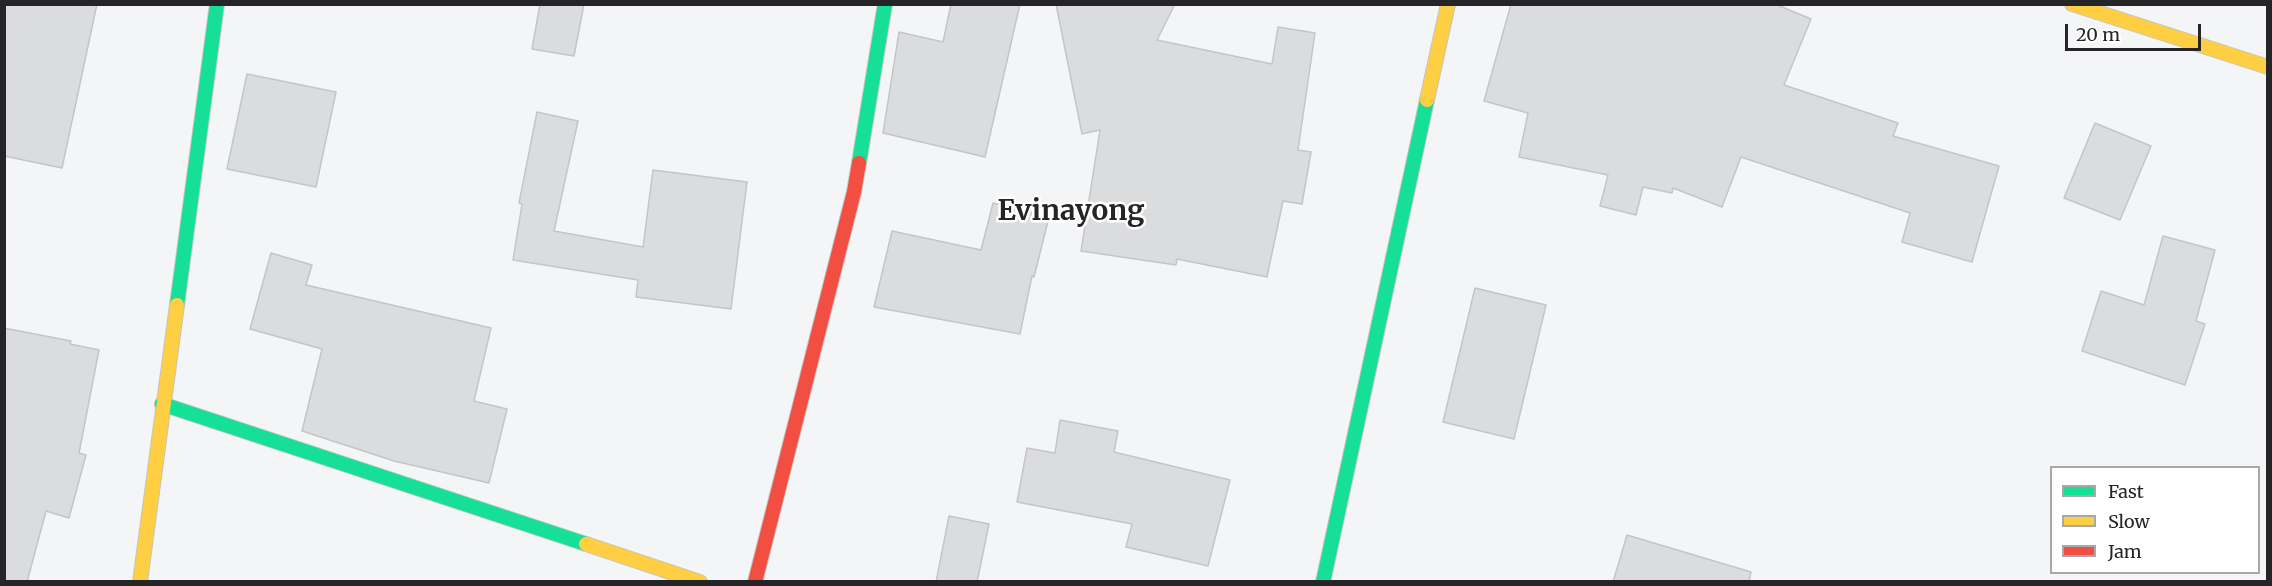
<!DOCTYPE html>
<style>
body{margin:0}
#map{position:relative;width:2272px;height:586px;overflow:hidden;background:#f4f5f6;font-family:Merriweather,serif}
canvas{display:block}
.frame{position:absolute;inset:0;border:6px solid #252527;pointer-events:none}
.legend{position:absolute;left:2050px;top:466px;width:210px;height:108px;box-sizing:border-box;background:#fff;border:2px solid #a8a8a9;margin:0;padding:8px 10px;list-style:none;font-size:18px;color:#252527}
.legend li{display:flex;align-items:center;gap:12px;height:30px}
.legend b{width:30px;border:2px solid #a8a8a9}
.scale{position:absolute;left:2065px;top:24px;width:136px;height:27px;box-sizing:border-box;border:3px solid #252527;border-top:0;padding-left:8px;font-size:18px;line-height:21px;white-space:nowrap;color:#252527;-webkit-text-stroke:4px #fff;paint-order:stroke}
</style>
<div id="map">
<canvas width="2272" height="586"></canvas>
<div class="frame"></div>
<ul class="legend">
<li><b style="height:8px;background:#16e098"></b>Fast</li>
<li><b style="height:8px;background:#ffcf43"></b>Slow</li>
<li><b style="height:8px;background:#f24e42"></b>Jam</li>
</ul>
<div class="scale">20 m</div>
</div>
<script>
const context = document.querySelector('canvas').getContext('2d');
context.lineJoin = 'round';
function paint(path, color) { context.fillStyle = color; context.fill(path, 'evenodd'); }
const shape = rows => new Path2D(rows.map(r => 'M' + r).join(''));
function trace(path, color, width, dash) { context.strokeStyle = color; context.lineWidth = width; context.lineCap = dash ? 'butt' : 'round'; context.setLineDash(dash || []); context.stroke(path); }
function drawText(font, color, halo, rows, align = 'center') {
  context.font = font + ' Merriweather,serif'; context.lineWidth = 5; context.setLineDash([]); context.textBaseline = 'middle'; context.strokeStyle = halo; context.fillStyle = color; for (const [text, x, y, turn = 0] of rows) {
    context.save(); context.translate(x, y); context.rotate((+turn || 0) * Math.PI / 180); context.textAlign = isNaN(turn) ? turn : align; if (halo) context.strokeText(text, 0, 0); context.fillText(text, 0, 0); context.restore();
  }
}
const building = shape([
 [4,4,97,4,62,168,4,156,4,4],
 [540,4,584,4,574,56,532,49,540,4],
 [951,4,1020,4,985,157,883,133,899,32,943,42,951,4],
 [1056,4,1175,4,1157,40,1272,64,1278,27,1315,33,1298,150,1311,152,1302,204,1283,201,1267,277,1177,259,1176,265,1081,251,1100,130,1082,134,1056,4],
 [1511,4,1775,4,1811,19,1784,85,1898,123,1893,136,1999,166,1972,262,1902,242,1910,213,1741,157,1722,207,1673,188,1672,193,1643,187,1636,215,1600,206,1608,175,1519,157,1528,113,1484,101,1511,4],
 [247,74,336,92,316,187,227,169,247,74],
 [537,112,578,121,554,231,643,247,653,170,747,182,731,309,636,297,638,280,513,260,522,204,519,203,537,112],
 [2095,123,2151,146,2120,220,2064,198,2095,123],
 [993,203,1049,217,1034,277,1032,276,1020,334,874,307,892,231,981,250,993,203],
 [2163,236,2215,250,2196,321,2205,324,2185,385,2082,351,2101,291,2144,305,2163,236],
 [271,253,312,265,306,285,491,328,474,401,507,409,489,483,394,461,302,431,322,349,250,329,271,253],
 [1475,288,1546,305,1514,439,1443,422,1475,288],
 [4,328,71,341,70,344,99,350,79,453,86,455,69,518,46,511,27,582,4,582,4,328],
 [1060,420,1118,431,1114,452,1230,480,1208,566,1126,547,1132,524,1017,502,1027,448,1055,453,1060,420],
 [949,516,989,524,977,582,936,582,949,516],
 [1627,535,1751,572,1749,582,1613,582,1627,535]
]);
paint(building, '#dbdcdd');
trace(building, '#c5c5c7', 1.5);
const fast = shape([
 [859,163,885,4],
 [177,305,217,4],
 [162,404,586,544],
 [1323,582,1427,100]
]);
const slow = shape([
 [2072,4,2268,67],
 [1427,100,1448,4],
 [586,544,700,582],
 [140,582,177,305]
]);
const jam = shape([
 [755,582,854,192,859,163]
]);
trace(fast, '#c3c4c4', 16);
trace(slow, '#c3c4c4', 16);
trace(jam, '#c3c4c4', 16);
trace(fast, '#16e098', 14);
trace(slow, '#ffcf43', 14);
trace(jam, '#f24e42', 14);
drawText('bold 28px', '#252527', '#fff', [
 ["Evinayong",1071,212]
]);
</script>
